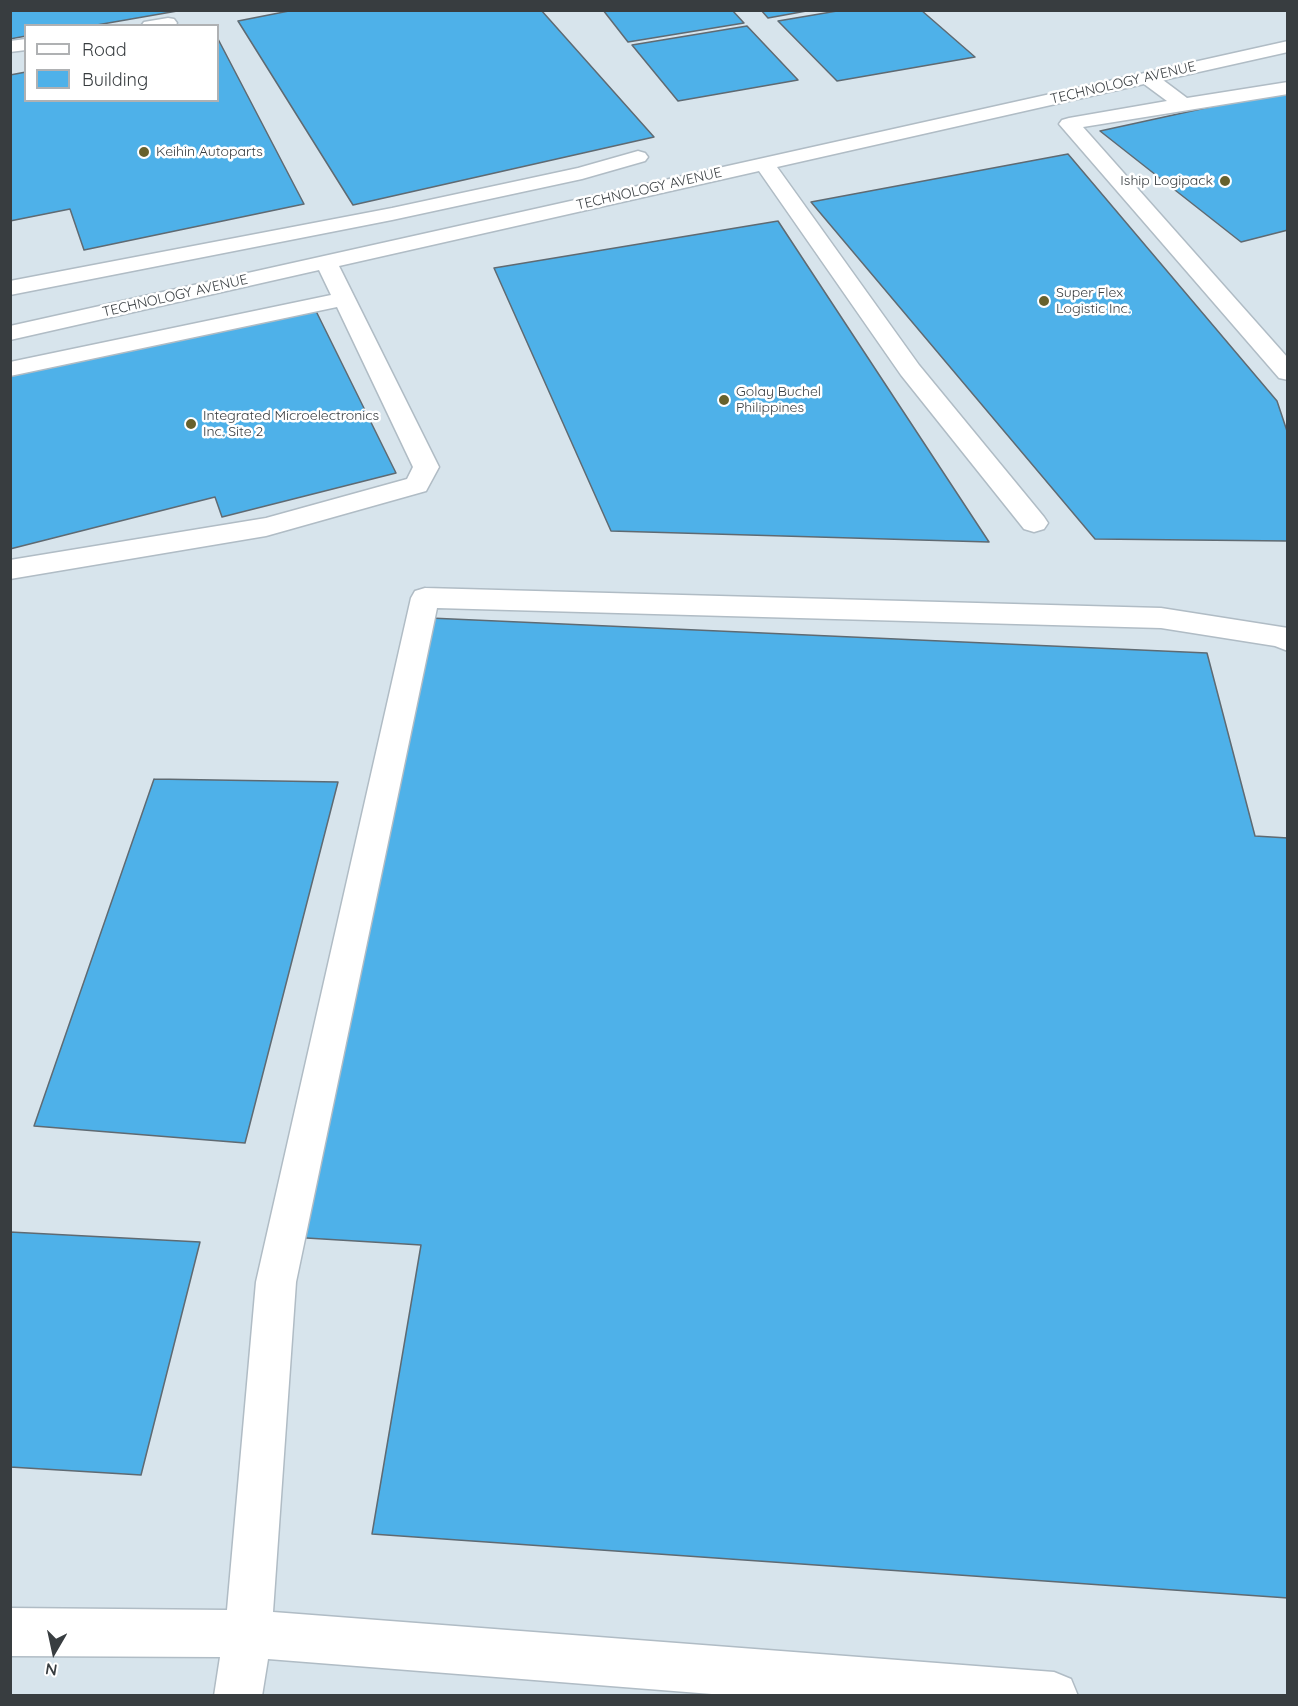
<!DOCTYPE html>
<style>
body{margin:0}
#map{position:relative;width:1298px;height:1706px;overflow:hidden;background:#d7e4ec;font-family:Quicksand,sans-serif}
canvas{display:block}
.frame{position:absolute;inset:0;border:12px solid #383d40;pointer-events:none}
.legend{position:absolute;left:24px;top:24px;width:195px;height:78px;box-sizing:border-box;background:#fff;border:2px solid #afb1b3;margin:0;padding:8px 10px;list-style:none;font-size:18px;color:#383d40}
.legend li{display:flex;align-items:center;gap:12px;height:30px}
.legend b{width:30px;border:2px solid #afb1b3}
.north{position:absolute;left:24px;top:1622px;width:60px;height:60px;-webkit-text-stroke:4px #fff;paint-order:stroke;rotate:189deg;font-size:16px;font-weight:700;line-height:24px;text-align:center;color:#383d40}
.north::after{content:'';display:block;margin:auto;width:21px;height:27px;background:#383d40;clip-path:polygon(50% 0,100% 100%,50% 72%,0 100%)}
</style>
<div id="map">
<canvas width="1298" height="1706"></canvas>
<div class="frame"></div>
<ul class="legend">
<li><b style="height:8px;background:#fff"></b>Road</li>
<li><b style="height:16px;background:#4eb1e9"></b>Building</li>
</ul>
<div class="north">N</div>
</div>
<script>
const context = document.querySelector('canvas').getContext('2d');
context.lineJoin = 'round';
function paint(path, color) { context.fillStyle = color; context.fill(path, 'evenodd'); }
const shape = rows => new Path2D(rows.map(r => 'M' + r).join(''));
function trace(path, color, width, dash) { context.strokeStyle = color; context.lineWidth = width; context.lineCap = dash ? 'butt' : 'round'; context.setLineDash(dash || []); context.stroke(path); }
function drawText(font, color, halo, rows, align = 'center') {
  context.font = font + ' Quicksand,sans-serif'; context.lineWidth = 5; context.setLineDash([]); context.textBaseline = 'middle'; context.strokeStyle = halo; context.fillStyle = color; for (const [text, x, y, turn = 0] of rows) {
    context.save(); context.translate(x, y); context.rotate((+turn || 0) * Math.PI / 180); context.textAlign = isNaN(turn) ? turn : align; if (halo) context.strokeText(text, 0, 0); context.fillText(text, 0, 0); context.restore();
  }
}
const building = shape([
 [10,10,183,10,91,26,26,26,26,36,10,39,10,10],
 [294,10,541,10,654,137,353,205,238,21,294,10],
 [603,10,732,10,744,23,628,42,603,10],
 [761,10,812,10,768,18,761,10],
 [843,10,921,10,975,57,837,81,778,21,843,10],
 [747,26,798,80,678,101,632,45,747,26],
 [218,39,304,204,84,250,70,209,10,221,10,75,26,72,26,100,218,100,218,39],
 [1288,90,1288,230,1241,242,1100,131,1288,90],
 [1068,154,1277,401,1288,434,1288,541,1095,539,811,202,1068,154],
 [778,221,989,542,611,531,494,268,778,221],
 [314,307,396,473,222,517,215,497,10,549,10,375,314,307],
 [430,618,1207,653,1255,836,1288,838,1288,1598,372,1534,421,1245,290,1237,430,618],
 [154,779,338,782,245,1143,34,1126,154,779],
 [10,1232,200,1242,141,1475,10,1467,10,1232]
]);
paint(building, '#4eb1e9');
trace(building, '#5f6a72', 1.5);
const minor = shape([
 [168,18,174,19,177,23,175,26,141,26,144,22,168,18],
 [26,39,26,50,10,52,10,41,26,39],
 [1288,41,1288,52,1163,80,1187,98,1288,82,1288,94,1083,127,1288,358,1288,380,1279,378,1059,124,1062,120,1069,118,1167,101,1144,84,777,167,919,365,1044,517,1048,523,1044,529,1034,532,1024,529,901,375,759,171,339,266,439,467,426,491,266,536,10,579,10,560,266,518,407,479,413,467,337,307,10,376,10,362,331,295,319,270,10,340,10,326,1288,41],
 [638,151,645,153,648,157,645,161,582,179,392,220,10,295,10,281,392,208,578,168,638,151],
 [425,588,1161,608,1288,628,1288,651,1275,646,1161,628,437,608,296,1282,273,1612,1054,1672,1071,1679,1078,1696,737,1696,268,1659,262,1696,214,1696,220,1657,10,1656,10,1608,227,1610,256,1282,411,598,415,591,425,588]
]);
trace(minor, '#b0bcc5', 3);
paint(minor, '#fff');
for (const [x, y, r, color] of [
 [144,152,6,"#67612d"],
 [1225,181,6,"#67612d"],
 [1044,301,6,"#67612d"],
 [724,400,6,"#67612d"],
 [191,424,6,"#67612d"]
]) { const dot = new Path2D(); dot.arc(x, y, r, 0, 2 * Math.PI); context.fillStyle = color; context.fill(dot); trace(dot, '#fff', 2); }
drawText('14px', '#383d40', '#fff', [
 ["TECHNOLOGY AVENUE",1123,83,-13],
 ["TECHNOLOGY AVENUE",649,189,-13],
 ["TECHNOLOGY AVENUE",175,296,-13]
]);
drawText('14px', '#383d40', '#fff', [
 ["Keihin Autoparts",156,152],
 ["Iship Logipack",1213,181,"right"],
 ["Super Flex",1056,293],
 ["Logistic Inc.",1056,309],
 ["Golay Buchel",736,392],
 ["Philippines",736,408],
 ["Integrated Microelectronics",203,416],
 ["Inc. Site 2",203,432]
], 'left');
</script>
